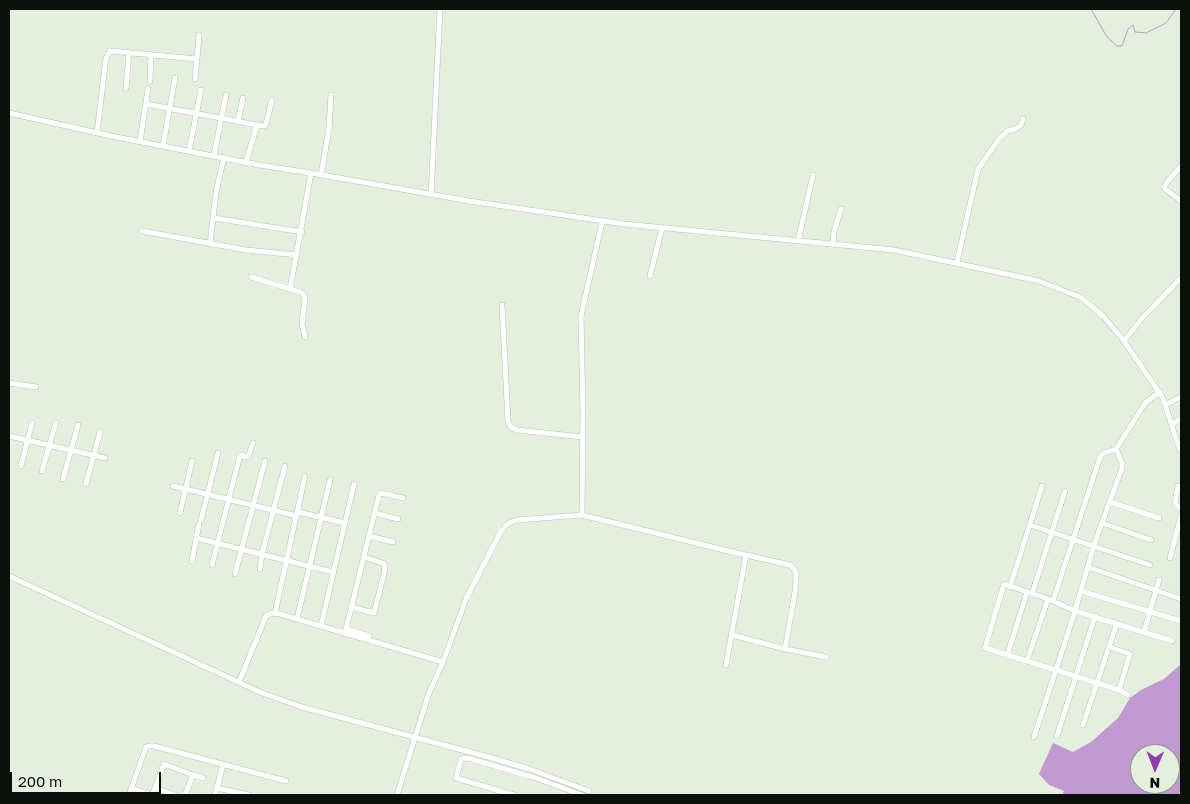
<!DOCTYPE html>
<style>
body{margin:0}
#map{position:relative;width:1190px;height:804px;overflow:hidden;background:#e4efdd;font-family:"Golos Text",sans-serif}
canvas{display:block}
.frame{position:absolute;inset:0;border:10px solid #0c100a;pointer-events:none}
.north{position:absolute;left:1130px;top:744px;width:50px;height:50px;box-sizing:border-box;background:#e4efdd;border:1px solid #8e9689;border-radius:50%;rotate:181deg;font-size:14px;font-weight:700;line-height:20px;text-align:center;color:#0c100a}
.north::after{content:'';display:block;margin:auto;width:18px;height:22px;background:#8f3dab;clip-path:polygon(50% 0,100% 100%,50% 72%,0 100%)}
.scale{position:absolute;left:10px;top:772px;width:151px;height:22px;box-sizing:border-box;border:2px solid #0c100a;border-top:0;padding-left:6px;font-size:15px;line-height:18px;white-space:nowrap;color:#0c100a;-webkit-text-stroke:4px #e4efdd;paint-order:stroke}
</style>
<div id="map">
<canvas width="1190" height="804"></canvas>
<div class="frame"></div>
<div class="north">N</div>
<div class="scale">200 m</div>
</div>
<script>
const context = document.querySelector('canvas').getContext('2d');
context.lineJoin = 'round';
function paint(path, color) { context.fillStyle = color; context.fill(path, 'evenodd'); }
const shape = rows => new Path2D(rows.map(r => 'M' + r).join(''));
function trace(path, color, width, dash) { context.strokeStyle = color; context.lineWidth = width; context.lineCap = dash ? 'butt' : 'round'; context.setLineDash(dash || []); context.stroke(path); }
paint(shape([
 [1181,664,1181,795,1062,795,1064,791,1049,785,1039,774,1053,743,1073,752,1091,742,1118,718,1130,698,1141,690,1164,679],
 [1140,754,1170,754,1170,784,1140,784]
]), '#c199d1');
trace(shape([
 [1091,9,1107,37,1117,46,1122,46,1128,29,1133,25,1135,32,1146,33,1166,23,1176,9]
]), '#c199d1', 1);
const minor = shape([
 [197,59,199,35],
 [150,81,151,55],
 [126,88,129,53],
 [146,104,257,125,246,162],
 [9,113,111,136,259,165,311,173,469,201,624,224,894,250,1039,281,1080,297,1089,304,1104,317,1124,341,1163,398,1177,442,1181,451],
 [238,121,243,98],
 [257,125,264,126,266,124,272,100],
 [97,133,106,58,110,51,197,59,195,79],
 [140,141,148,89],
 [163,146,175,78],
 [189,151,201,90],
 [214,155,226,95],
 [1181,166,1167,182,1164,188,1181,201],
 [321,175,329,129,331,95],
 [431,195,440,9],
 [214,218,302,232],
 [142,231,246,250,297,255],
 [798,241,813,175],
 [210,244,216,192,224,157],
 [833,244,834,232,841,209],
 [957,262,978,169,999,139,1007,131,1015,129,1021,125,1023,119],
 [650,276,662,228],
 [251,277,300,292,304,295,305,299,302,324,305,337],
 [290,289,311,173],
 [502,305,508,420,510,426,517,430,582,437],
 [1124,341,1144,316,1181,278],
 [9,383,36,387],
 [1165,405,1181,397],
 [1172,424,1181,419],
 [9,436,105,458],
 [1116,449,1122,463,1122,468,1094,545,1075,611,1172,641],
 [21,466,32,423],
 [42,471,56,423],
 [63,479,78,425],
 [86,484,100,432],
 [173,486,297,516],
 [1178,486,1175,502,1176,505,1181,509],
 [1110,502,1159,518],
 [298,512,345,523],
 [180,513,192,461],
 [374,513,398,519],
 [582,515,728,551,790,565,795,570,796,575,795,592,785,649,826,657],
 [201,520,218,453],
 [1102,523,1151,540],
 [1030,525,1150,565],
 [369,536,393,542],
 [196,538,333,572],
 [1170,558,1181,516],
 [192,561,199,524],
 [212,565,240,455,248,457,253,443],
 [1088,567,1181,599],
 [260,569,262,554,285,466],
 [235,574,265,461],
 [9,576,262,693,302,707,492,758,529,769,589,791],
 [1010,587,1042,486],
 [1081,591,1181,621],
 [1032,594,1065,491],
 [1053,601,1100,457,1104,453,1116,449,1146,402,1160,392],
 [351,607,374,613,384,574,385,564,364,557],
 [275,613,305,476],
 [297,619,330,480],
 [321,626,354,484],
 [346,629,369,636],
 [1144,632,1159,580],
 [345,633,379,495,381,493,403,498],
 [732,635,785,649],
 [1109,647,1130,654,1119,690],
 [1007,656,1027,592],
 [1027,661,1048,599],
 [726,665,746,555],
 [239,682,266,616,272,613,280,614,443,662],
 [1083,725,1117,623],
 [1057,736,1095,616],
 [1034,737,1056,670,1075,611,1048,599,1004,584,985,648,1056,670,1119,690,1128,695],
 [193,775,203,778],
 [528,775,582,795],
 [131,788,152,795,155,788,175,795],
 [155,788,164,764,193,775,185,795],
 [217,788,249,795],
 [129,795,146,747,149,746,154,746,286,781],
 [215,795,223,765],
 [397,795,429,693,443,662,466,599,501,531,509,523,516,520,582,515,583,413,581,316,602,222],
 [514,795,456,778,461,759,468,758,528,776]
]);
trace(minor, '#b9c3b2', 6);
trace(minor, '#fff', 5);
</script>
